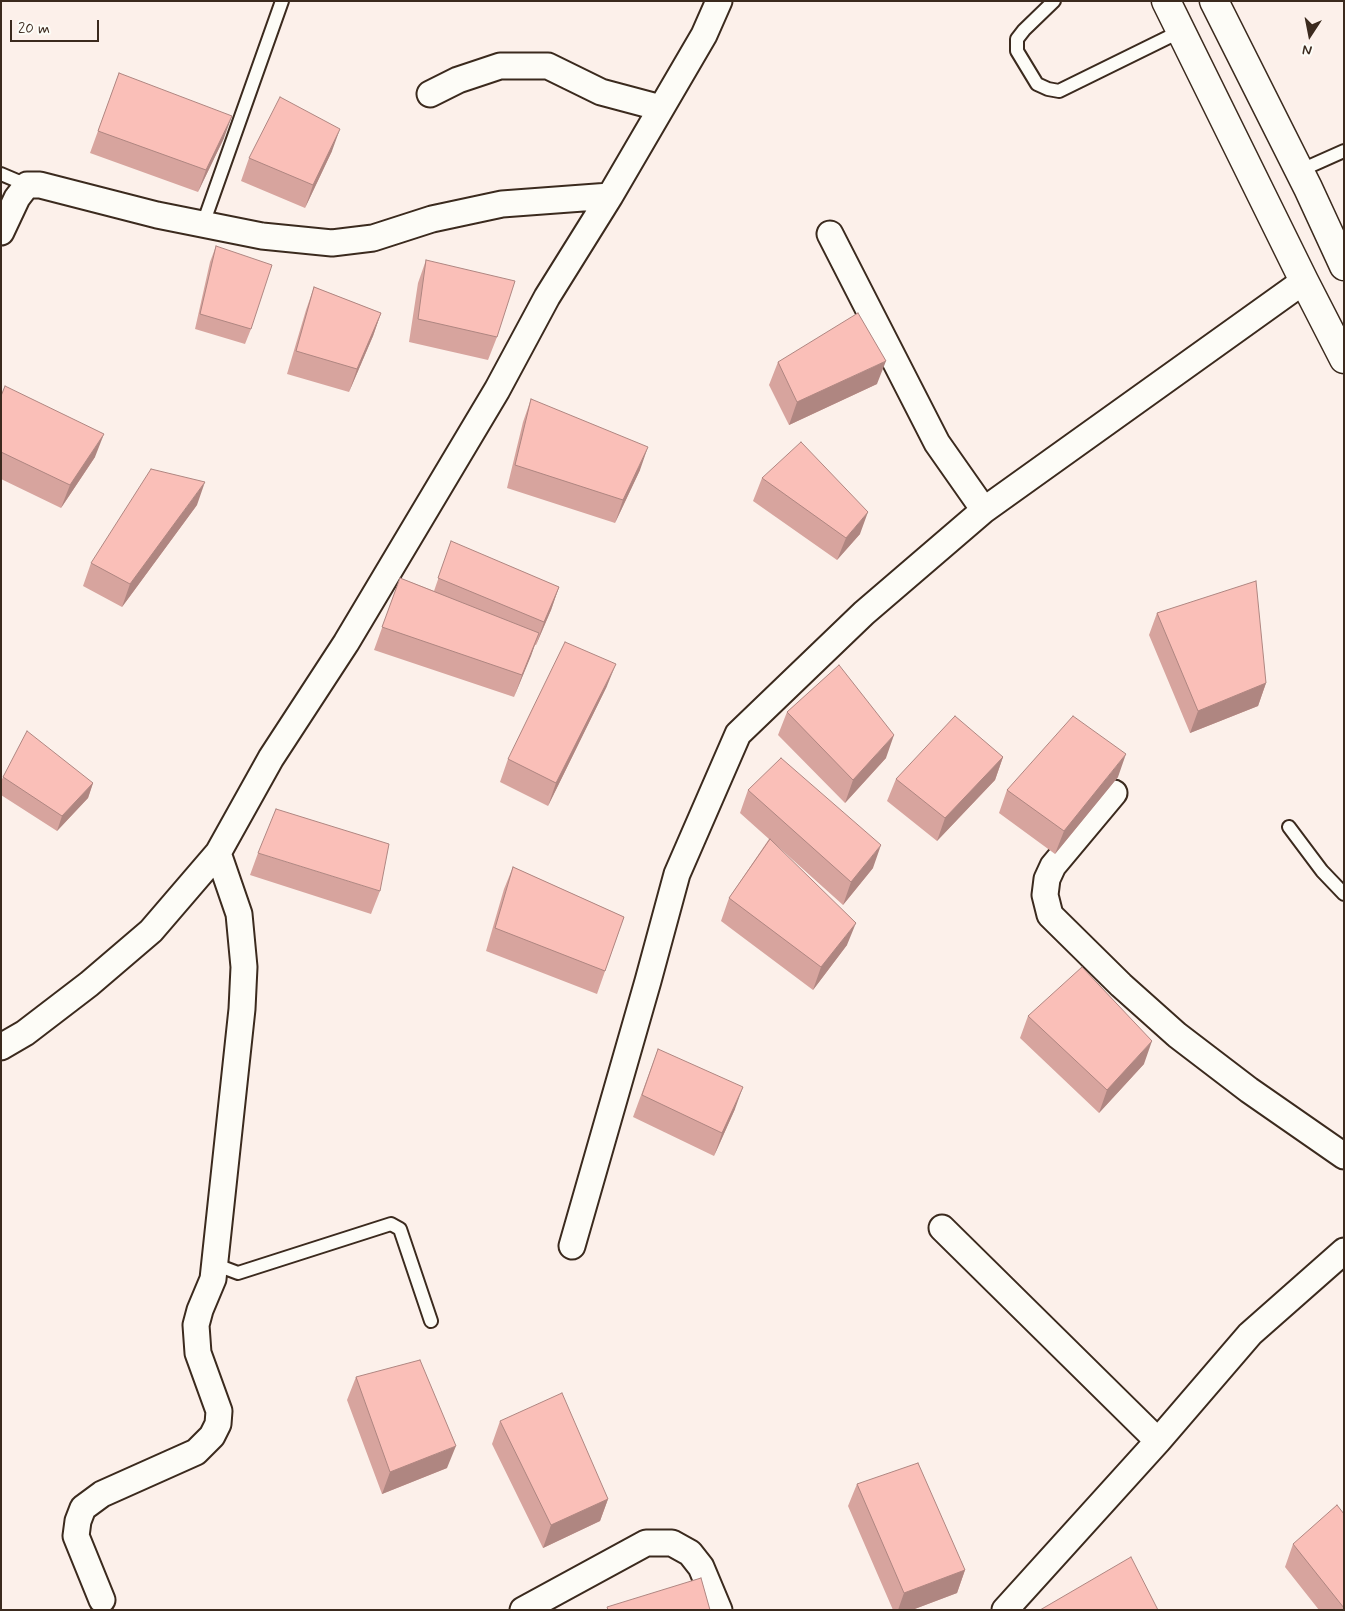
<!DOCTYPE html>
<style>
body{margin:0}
#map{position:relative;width:1345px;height:1611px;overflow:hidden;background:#fcf0ea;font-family:Mynerve,sans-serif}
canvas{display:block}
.frame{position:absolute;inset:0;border:2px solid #3b2a1e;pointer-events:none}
.north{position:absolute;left:1285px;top:10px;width:50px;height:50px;-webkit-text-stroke:4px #fdfcf7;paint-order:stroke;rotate:191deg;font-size:14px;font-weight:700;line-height:20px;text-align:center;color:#3b2a1e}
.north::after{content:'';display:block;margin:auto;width:18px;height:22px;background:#3b2a1e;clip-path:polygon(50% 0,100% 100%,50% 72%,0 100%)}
.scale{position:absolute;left:10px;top:20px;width:89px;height:22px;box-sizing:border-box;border:2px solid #3b2a1e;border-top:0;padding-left:6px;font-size:15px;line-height:18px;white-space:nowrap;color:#3b2a1e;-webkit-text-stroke:4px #fdfcf7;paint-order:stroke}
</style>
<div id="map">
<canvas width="1345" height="1611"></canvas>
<div class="frame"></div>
<div class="north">N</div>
<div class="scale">20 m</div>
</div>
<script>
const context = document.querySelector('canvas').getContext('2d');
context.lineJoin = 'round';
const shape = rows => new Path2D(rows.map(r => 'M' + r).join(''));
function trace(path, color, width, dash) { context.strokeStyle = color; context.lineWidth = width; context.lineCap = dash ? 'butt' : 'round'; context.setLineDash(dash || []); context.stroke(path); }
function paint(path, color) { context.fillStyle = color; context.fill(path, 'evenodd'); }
const lane = shape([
 [1054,1,1024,30,1017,39,1017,51,1037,84,1048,89,1059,91,1181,31],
 [1299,171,1344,151],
 [1,174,27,185],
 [203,224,282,1],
 [1289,827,1322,871,1344,894],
 [214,1264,238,1273,391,1224,400,1229,431,1321]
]);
const street = shape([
 [430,94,458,80,500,66,548,66,601,92,661,108],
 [1,232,17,198,27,185,40,185,157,215,262,236,332,243,373,238,432,219,502,204,610,196],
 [830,234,937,443,984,510],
 [1114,793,1053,866,1047,879,1045,895,1050,915,1121,985,1177,1035,1249,1090,1344,1156],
 [1,1047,25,1033,89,984,151,931,218,853,271,758,346,643,497,390,547,297,610,196,704,35,719,1],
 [942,1228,1158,1441],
 [572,1246,648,981,677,874,738,734,864,613,984,510,1304,281],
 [102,1600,76,1536,78,1521,83,1508,102,1494,196,1452,212,1436,218,1424,219,1411,198,1353,196,1325,200,1310,213,1279,242,1009,244,967,239,914,218,853],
 [523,1610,646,1543,672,1543,690,1553,701,1567,719,1610],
 [1005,1610,1158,1441,1250,1334,1344,1251]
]);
const secondary = shape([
 [1166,1,1304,281,1344,359],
 [1214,1,1308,188,1344,266]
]);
trace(lane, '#3b2a1e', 16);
trace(street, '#3b2a1e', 29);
trace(secondary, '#3b2a1e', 31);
trace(lane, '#fdfcf7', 12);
trace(street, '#fdfcf7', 25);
trace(secondary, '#fdfcf7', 28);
paint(shape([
 [119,73,224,138,198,192,90,153],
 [332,151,305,208,241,181,249,158],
 [216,246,251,329,245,344,195,329,210,262],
 [426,260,497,337,488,360,409,342,418,283],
 [314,287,381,313,373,336,349,392,287,374,306,310],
 [778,362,877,384,789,425,769,385],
 [1,396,95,457,61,508,1,479],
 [531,399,640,470,615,523,507,488,523,422],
 [762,478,860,534,837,560,753,501],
 [197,505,122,607,83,586,91,563],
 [451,542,559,587,551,610,536,645,535,645,514,697,374,650,400,578,434,591],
 [1157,613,1266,683,1258,706,1190,733,1149,635],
 [607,686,548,806,500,782,508,759],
 [787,712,886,758,845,803,778,735],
 [1003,757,995,780,937,841,887,801,896,779],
 [3,777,93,783,88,798,57,831,1,795,1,782],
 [1118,777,1055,854,999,813,1007,790],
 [748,790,873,868,843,905,774,843,847,945,813,990,721,921,729,898,769,839,740,813],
 [258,853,380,891,371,914,250,875],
 [513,867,624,917,597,994,486,951,504,889],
 [1028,1016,1144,1064,1099,1113,1020,1038],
 [658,1049,735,1109,714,1156,633,1117],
 [356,1377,447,1468,382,1494,347,1400],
 [500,1421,608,1499,600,1521,543,1548,492,1444],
 [857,1484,965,1570,957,1593,912,1610,893,1610,848,1506],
 [1344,1514,1344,1610,1319,1610,1285,1567,1293,1544]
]), '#d7a49e');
paint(shape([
 [232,116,224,138,198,192,206,170],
 [340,129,332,151,305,208,313,185],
 [381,313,373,336,349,392,357,369],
 [886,361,877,384,789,425,797,402],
 [104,434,95,457,61,508,70,485],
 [648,447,640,470,615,523,623,500],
 [205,482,197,505,122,607,130,584],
 [868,512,860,534,837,560,846,538],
 [559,587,551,610,536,645,544,622],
 [539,633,531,656,514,697,522,675],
 [616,664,607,686,548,806,556,783],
 [1266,683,1258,706,1190,733,1198,711],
 [894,735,886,758,845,803,853,780],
 [1126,754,1118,777,1055,854,1064,831],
 [1003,757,995,780,937,841,945,818],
 [93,783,88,798,57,831,62,816],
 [881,845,873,868,843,905,851,882],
 [856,923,847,945,813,990,821,967],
 [1152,1041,1144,1064,1099,1113,1107,1090],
 [743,1087,735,1109,714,1156,722,1133],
 [456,1446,447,1468,382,1494,390,1472],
 [608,1499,600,1521,543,1548,551,1525],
 [965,1570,957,1593,912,1610,898,1610,904,1593]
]), '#af8681');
const building = shape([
 [119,73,232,116,206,170,98,131,119,73],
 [280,97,340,129,313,185,249,158,280,97],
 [216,246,272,265,251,329,200,314,216,246],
 [426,260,515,281,497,337,418,319,426,260],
 [314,287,381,313,357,369,296,351,314,287],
 [858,313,886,361,797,402,778,362,858,313],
 [5,386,104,434,70,485,1,452,1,396,5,386],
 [531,399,648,447,623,500,515,465,531,399],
 [801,442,868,512,846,538,762,478,801,442],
 [151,469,205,482,130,584,91,563,151,469],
 [451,541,559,587,544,622,438,578,451,541],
 [400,578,539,633,522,675,382,627,400,578],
 [1256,581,1266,683,1198,711,1157,613,1256,581],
 [565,642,616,664,556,783,508,759,565,642],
 [839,665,894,735,853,780,787,712,839,665],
 [955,716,1003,757,945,818,896,779,955,716],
 [1073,716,1126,754,1064,831,1007,790,1073,716],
 [27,731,93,783,62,816,3,777,27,731],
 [781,758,881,845,851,882,748,790,781,758],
 [276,809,389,844,380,891,258,853,276,809],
 [770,839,856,923,821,967,729,898,770,839],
 [513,867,624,917,605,971,495,928,513,867],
 [1082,967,1152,1041,1107,1090,1028,1016,1082,967],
 [658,1049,743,1087,722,1133,642,1095,658,1049],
 [420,1360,456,1446,390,1472,356,1377,420,1360],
 [562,1393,608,1499,551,1525,500,1421,562,1393],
 [918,1463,965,1570,904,1593,857,1484,918,1463],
 [1337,1505,1344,1514,1344,1608,1293,1544,1337,1505],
 [1131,1557,1158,1610,1040,1610,1131,1557],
 [701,1578,710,1610,608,1610,607,1607,701,1578]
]);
paint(building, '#fabfb8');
trace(building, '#af8681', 1);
</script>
